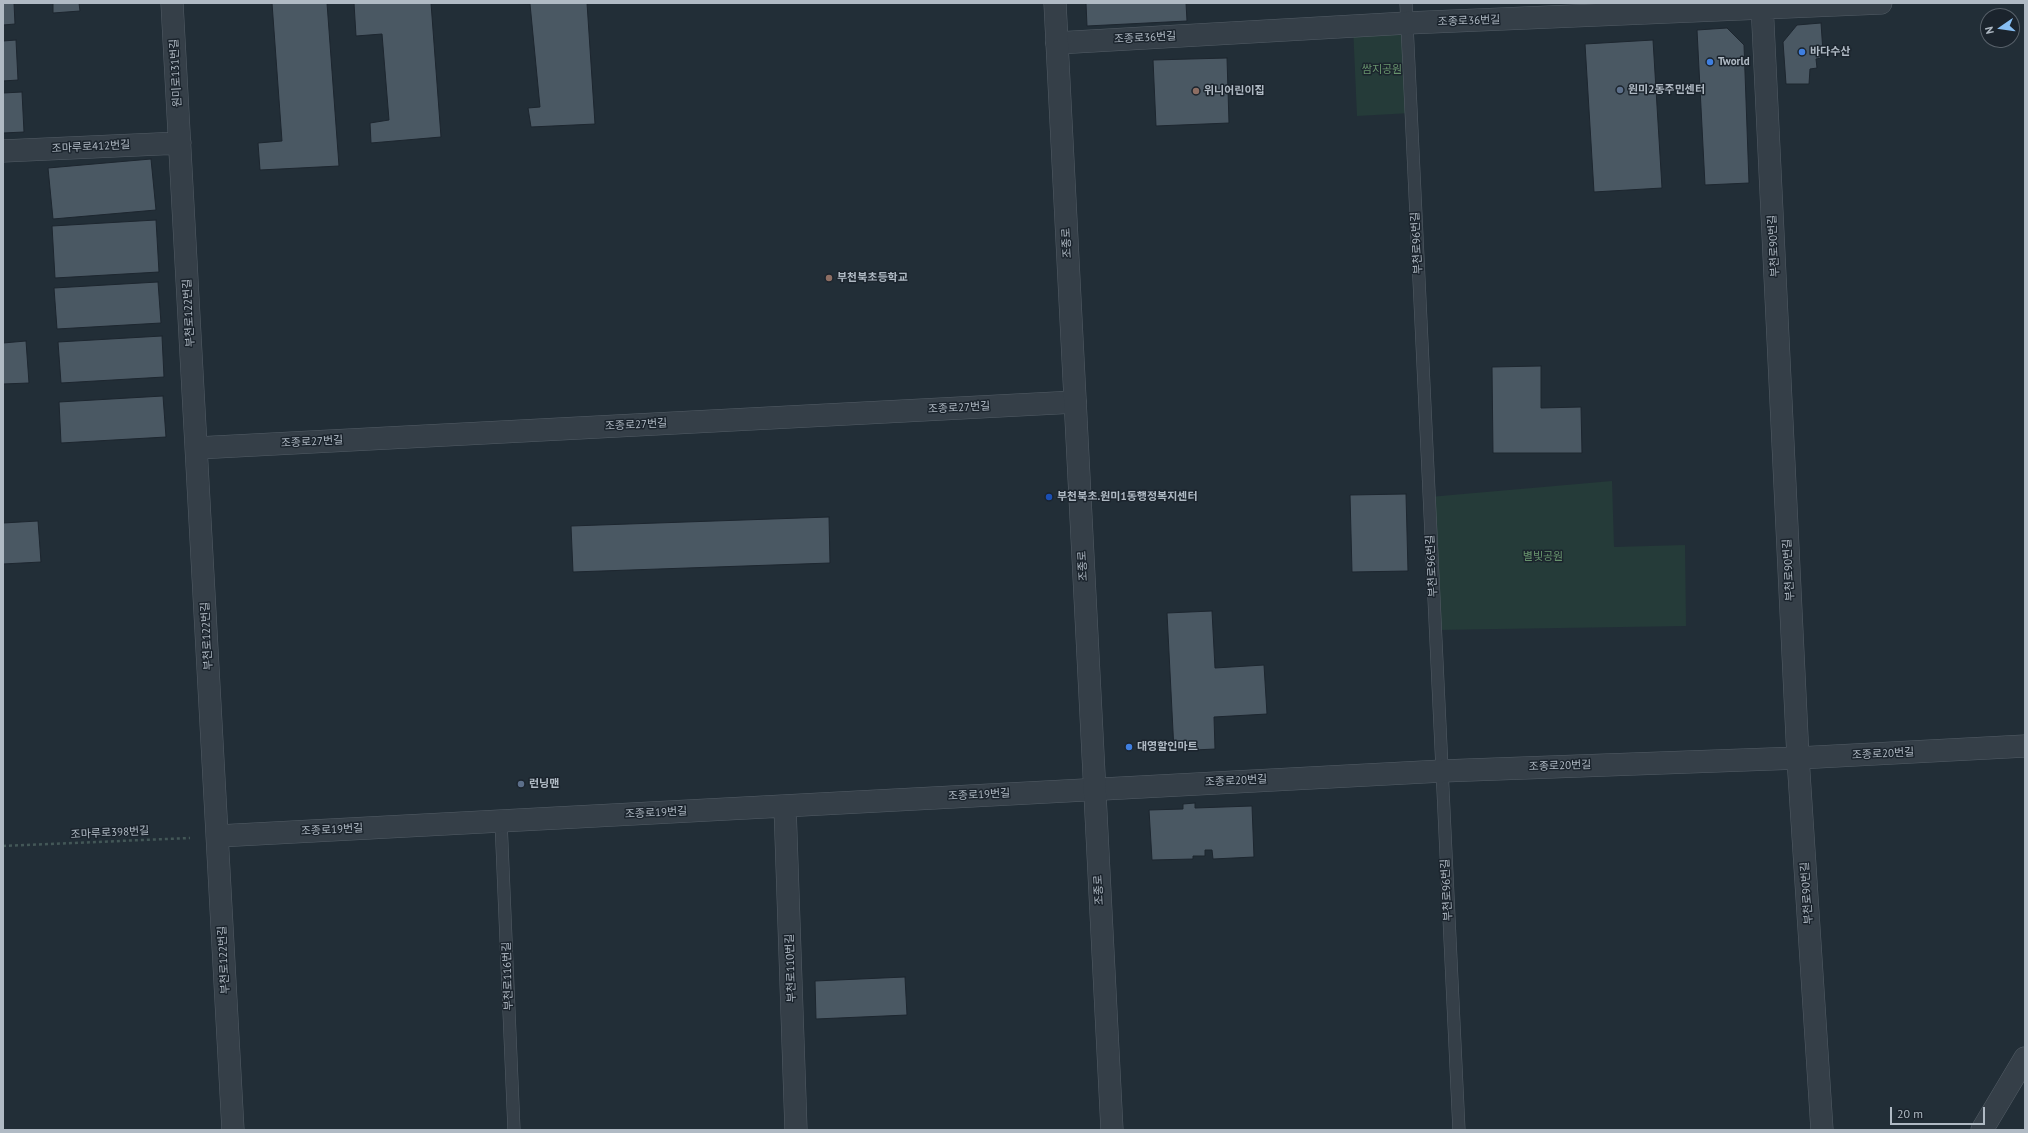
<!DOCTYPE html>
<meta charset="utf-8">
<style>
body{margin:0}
#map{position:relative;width:2028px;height:1133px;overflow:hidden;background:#222e37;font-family:"PT Sans",sans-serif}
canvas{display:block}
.frame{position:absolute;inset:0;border:4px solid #b0bac4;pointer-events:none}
.north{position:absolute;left:1980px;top:8px;width:40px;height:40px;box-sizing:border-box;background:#1b242d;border:1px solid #576069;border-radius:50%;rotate:257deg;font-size:11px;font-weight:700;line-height:16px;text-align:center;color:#b0bac4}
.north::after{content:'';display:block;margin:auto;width:14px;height:18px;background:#87bef2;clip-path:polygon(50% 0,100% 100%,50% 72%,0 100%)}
.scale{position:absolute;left:1890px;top:1107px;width:95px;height:18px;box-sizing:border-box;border:2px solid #b0bac4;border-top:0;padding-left:5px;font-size:12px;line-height:14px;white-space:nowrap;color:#b0bac4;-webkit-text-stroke:3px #1b242d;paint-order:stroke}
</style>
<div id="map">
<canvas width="2028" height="1133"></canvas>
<div class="frame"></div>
<div class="north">N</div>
<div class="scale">20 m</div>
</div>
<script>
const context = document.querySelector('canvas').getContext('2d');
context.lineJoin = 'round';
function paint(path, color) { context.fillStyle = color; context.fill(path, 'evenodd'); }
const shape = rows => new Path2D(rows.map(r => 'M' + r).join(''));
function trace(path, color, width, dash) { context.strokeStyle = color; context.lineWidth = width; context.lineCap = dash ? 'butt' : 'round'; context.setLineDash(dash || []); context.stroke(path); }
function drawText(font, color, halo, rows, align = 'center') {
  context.font = font + ' "PT Sans","Noto Sans KR",sans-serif'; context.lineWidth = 3; context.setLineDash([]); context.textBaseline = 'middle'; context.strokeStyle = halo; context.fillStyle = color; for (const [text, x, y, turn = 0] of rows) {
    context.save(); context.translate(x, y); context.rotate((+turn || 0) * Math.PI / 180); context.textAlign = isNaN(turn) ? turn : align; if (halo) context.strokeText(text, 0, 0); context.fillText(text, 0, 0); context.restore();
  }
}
paint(shape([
 [1407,23,1411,113,1357,116,1353,26],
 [1612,481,1614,547,1685,545,1686,626,1435,630,1429,497]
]), '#253b39');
const building = shape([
 [3,3,14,3,15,24,3,25,3,3],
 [53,3,79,3,80,11,53,13,53,3],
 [272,3,327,3,339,166,260,170,258,143,282,141,272,3],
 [354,3,431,3,441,137,371,143,370,123,389,120,382,34,356,36,354,3],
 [506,3,587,3,595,124,531,127,528,108,540,107,530,4,506,3],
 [1086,3,1186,3,1187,21,1087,26,1086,3],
 [1821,23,1823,52,1820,52,1821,58,1816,59,1817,68,1810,69,1809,84,1786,84,1783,42,1797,25,1821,23],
 [1727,28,1744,45,1749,183,1705,185,1697,30,1727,28],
 [16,40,18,80,3,81,3,41,16,40],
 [1653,40,1662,188,1594,192,1585,44,1653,40],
 [1227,58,1229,123,1156,126,1153,60,1227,58],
 [22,92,24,132,3,133,3,93,22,92],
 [151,159,156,210,53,219,48,168,151,159],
 [156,220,159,272,55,278,52,226,156,220],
 [158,282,161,323,57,329,54,288,158,282],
 [162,336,164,377,61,383,58,342,162,336],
 [26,341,29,383,3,384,3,343,26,341],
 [1541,366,1541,408,1581,407,1582,453,1493,453,1492,367,1541,366],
 [163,396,166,437,61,443,59,402,163,396],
 [1406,494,1408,571,1352,572,1350,495,1406,494],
 [829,517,830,563,573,572,571,526,829,517],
 [38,521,41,562,3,564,3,523,38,521],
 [1212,611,1215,668,1264,665,1267,714,1214,717,1215,749,1174,751,1167,613,1212,611],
 [1195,803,1195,808,1252,806,1254,857,1213,859,1212,850,1205,850,1205,856,1193,856,1193,859,1152,860,1149,810,1183,809,1183,804,1195,803],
 [905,977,907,1015,816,1019,815,981,905,977]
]);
paint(building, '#4a5863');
trace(building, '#1d262f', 1);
const service = shape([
 [1406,3,1459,1130],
 [501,821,514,1130]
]);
const minor = shape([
 [172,3,233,1130],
 [1762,3,1798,758,1822,1130],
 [1057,43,1407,23,1881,3],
 [3,151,180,143],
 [197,448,1075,402],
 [785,806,796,1130],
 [218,836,1442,771,1798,758,2025,746],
 [1982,1130,2025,1058]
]);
const tertiary = shape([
 [1055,3,1112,1130]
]);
trace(service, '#535d66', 13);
trace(minor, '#535d66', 23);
trace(tertiary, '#535d66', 23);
trace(shape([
 [3,846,190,838]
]), '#435757', 2.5, [3, 3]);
trace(service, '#353f48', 12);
trace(minor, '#353f48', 22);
trace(tertiary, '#353f48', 22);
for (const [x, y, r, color] of [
 [1802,52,4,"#3f7fe0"],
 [1710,62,4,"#3f7fe0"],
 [1620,90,4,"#5c6f8a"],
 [1196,91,4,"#8d6e63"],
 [829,278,4,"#8d6e63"],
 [1049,497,4,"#1a4fb4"],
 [1129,747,4,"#3f7fe0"],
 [521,784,4,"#5c6f8a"]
]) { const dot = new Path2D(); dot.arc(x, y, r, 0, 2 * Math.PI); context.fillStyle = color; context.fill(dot); trace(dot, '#1b242d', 1.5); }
drawText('11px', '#b0bac4', '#1b242d', [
 ["조종로36번길",1469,21,-2],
 ["조종로36번길",1145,38,-3],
 ["원미로131번길",176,73,-93],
 ["조마루로412번길",91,147,-3],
 ["조종로",1067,243,-93],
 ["부천로96번길",1417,243,-93],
 ["부천로90번길",1774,246,-93],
 ["부천로122번길",189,313,-93],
 ["조종로27번길",959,408,-3],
 ["조종로27번길",636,425,-3],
 ["조종로27번길",312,442,-3],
 ["조종로",1083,566,-93],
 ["부천로96번길",1432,566,-93],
 ["부천로90번길",1789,570,-93],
 ["부천로122번길",207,636,-93],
 ["조종로20번길",1883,754,-3],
 ["조종로20번길",1560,766,-2],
 ["조종로20번길",1236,781,-3],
 ["조종로19번길",979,795,-3],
 ["조종로19번길",656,813,-3],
 ["조종로19번길",332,830,-3],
 ["조마루로398번길",110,833,-3],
 ["조종로",1099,890,-93],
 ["부천로96번길",1447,890,-93],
 ["부천로90번길",1807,893,-94],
 ["부천로122번길",224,960,-93],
 ["부천로110번길",791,968,-92],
 ["부천로116번길",508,976,-92]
]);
drawText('bold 11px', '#b0bac4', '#1b242d', [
 ["바다수산",1810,52],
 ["Tworld",1718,62],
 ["원미2동주민센터",1628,90],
 ["위니어린이집",1204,91],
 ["부천북초등학교",837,278],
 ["부천북초.원미1동행정복지센터",1057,497],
 ["대영할인마트",1137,747],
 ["런닝맨",529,784]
], 'left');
drawText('11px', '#68946d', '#1b242d', [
 ["쌈지공원",1382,70],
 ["별빛공원",1543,557]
]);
</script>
